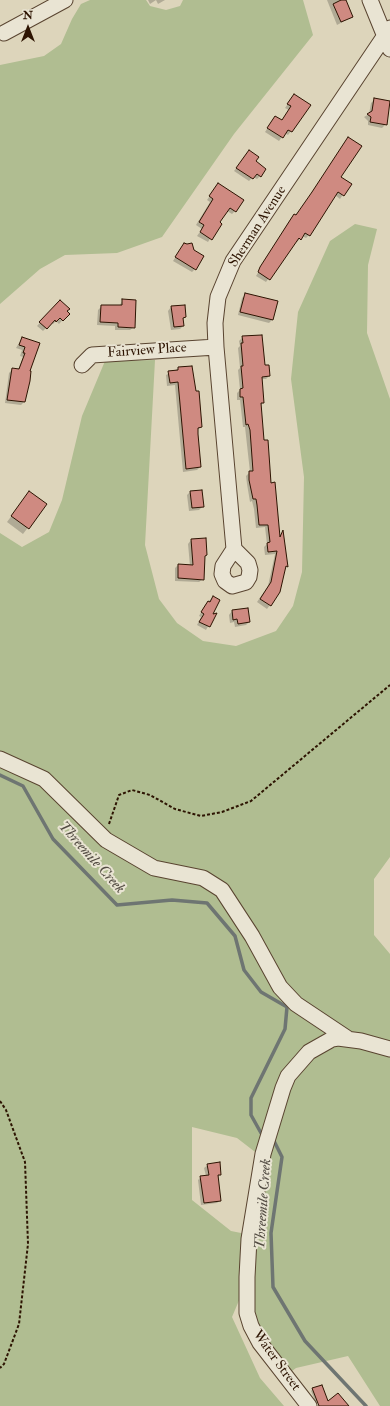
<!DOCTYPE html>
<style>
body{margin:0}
#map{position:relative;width:390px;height:1406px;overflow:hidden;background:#ddd5bb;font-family:"IM FELL Double Pica",serif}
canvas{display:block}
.north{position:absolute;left:8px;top:8px;width:40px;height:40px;-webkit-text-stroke:3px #e9e4d3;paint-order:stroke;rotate:0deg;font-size:11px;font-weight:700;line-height:16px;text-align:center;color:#2d1402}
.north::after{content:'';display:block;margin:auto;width:14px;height:18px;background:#2d1402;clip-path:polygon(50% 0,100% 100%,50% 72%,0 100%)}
</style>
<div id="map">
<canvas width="390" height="1406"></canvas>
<div class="north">N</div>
</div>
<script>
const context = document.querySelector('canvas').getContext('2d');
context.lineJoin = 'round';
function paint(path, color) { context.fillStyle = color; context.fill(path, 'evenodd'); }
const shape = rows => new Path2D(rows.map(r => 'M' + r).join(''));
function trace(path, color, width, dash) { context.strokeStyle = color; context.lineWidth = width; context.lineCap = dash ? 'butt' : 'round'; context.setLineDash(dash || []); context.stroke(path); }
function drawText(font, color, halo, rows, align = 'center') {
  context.font = font + ' "IM FELL Double Pica",serif'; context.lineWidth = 4; context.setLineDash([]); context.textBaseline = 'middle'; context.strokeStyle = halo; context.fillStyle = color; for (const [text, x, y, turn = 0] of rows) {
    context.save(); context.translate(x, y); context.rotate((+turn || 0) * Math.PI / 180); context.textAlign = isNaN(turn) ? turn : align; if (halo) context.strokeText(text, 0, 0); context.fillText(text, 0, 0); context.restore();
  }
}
paint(shape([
 [90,0,146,0,150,6,166,10,180,6,183,0,303,0,313,35,234,134,162,237,117,253,65,255,40,269,0,304,0,65,44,56,61,44,72,19,81,4],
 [355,224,377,229,368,265,367,333,390,399,390,857,374,879,374,935,390,954,390,1045,356,1034,306,1049,259,1155,237,1138,192,1127,192,1200,231,1231,246,1234,243,1291,232,1317,260,1378,284,1406,0,1406,0,533,22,547,49,532,62,500,82,416,105,361,155,360,145,545,159,599,177,623,203,641,236,646,276,631,293,606,302,572,304,477,291,379,298,312,330,241],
 [337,1045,353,1045,390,1055,390,1406,380,1406,348,1356,296,1368,288,1374,253,1318,251,1284,261,1162,295,1075,314,1054]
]), '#b0bd91');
paint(shape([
 [148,0,165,0,158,4,156,0,150,4],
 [327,0,345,0,352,17,337,25],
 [294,95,291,131,288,135,285,133,279,141,265,132,275,117,281,121,289,110,285,108],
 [374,100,386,124,382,128,368,125,368,121,364,117,369,114,371,103],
 [249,151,255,161,260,176,257,179,253,177,249,181,234,171],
 [340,178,350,184,340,199,335,195,309,235,306,238,302,236,297,242,295,241,266,282,256,276,291,218],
 [218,184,235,211,232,214,227,211,208,242,197,236,202,229,196,225,210,202,207,200],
 [184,244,193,250,195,269,192,272,173,261],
 [245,295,273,319,269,323,238,315,242,298],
 [123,300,134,327,130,330,115,330,115,326,97,325,98,310,102,306,119,306],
 [60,301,68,314,59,324,56,321,53,324,51,323,43,331,37,326],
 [184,306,185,317,182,320,183,326,180,329,171,330,168,311,171,307],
 [243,337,269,376,266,379,261,379,263,403,260,406,263,441,279,536,283,532,287,566,284,569,270,605,267,609,257,602,268,586,275,554,265,555,264,547,267,544,265,527,256,528,254,509,252,501,250,502,247,484,246,476,250,472,245,427,243,427,240,400,237,400,237,393,240,390,238,370,240,368,238,348,240,346,239,341],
 [22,338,39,344,28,372,24,402,21,405,5,403,9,373,13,369,18,370,23,357,20,356,22,350,16,348],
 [179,368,195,392,201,427,197,430,200,467,197,470,183,472,175,385,167,386,166,375],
 [29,492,46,504,23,534,7,522],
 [190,492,203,506,199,510,189,511,187,495],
 [191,540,206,555,204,558,203,579,199,582,175,581,175,568,178,565,190,566,188,544],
 [213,597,211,615,215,614,206,630,197,625,201,617,199,616,205,605],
 [247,609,249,622,246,625,235,627,234,622,230,623,229,615,232,611],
 [208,1165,220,1175,217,1178,220,1200,217,1203,201,1205,198,1180,201,1177,206,1176,204,1168],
 [313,1389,324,1399,316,1403,311,1391]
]), '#0003');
trace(shape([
 [0,775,23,786,53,839,117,905,172,900,207,903,235,936,244,970,261,992,287,1007,285,1029,251,1098,251,1115,261,1133],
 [274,1141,282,1157,271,1233,273,1287,305,1341,366,1406]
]), '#6e7572', 3.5);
const building = shape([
 [341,0,346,0,353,17,341,22,333,4,341,0],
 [294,94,311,105,292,132,288,130,283,138,267,128,275,116,282,120,291,106,287,104,294,94],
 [374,98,390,101,387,125,370,122,371,117,367,114,372,111,374,98],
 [348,137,362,146,341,177,352,184,344,196,338,192,310,236,305,233,301,240,299,238,270,280,258,272,260,267,294,214,296,215,312,192,348,137],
 [249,150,259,157,256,161,266,169,261,177,257,174,253,179,236,168,249,150],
 [218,183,244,200,236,212,230,208,220,222,222,224,212,240,200,232,204,225,199,222,213,199,209,196,218,183],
 [184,243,187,244,192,243,194,250,204,256,196,270,175,257,184,243],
 [245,293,278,301,273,320,240,312,245,293],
 [122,299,136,300,135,328,118,327,118,323,100,322,101,305,122,305,122,299],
 [60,300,70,309,67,311,70,314,63,321,60,318,56,322,55,320,47,329,39,322,60,300],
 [185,305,186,317,183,318,184,326,174,327,171,306,185,305],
 [262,335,265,365,269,365,270,376,262,377,264,403,261,403,264,440,268,440,271,483,275,482,280,537,283,530,288,567,286,566,280,592,271,606,260,599,271,582,277,551,268,552,267,543,270,542,268,525,259,525,257,505,256,499,253,499,249,480,249,471,253,471,250,430,248,424,246,425,243,397,240,397,240,389,243,388,241,366,243,366,241,343,243,343,242,336,262,335],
 [22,337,40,343,30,371,31,371,30,381,25,402,7,400,12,368,19,369,25,353,23,353,25,347,19,345,22,337],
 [192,366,196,391,199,391,202,427,198,428,198,434,201,467,186,469,178,382,170,383,168,371,178,370,178,367,192,366],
 [202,490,204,507,192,508,190,491,202,490],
 [29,491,47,504,29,529,11,516,29,491],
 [206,538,207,555,205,556,204,580,178,578,178,564,193,565,191,539,206,538],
 [213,596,220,600,213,614,217,613,210,627,199,622,204,614,201,612,208,601,210,602,213,596],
 [248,608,250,622,238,624,237,619,233,620,232,610,248,608],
 [220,1162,221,1175,218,1175,221,1201,204,1203,200,1176,209,1175,207,1164,220,1162],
 [322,1385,328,1401,338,1393,349,1406,319,1406,312,1388,322,1385]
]);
paint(building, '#cf8a81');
trace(building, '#2d1402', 1);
const minor = shape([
 [370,0,390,49],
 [4,33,65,0],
 [82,365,92,355,216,347],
 [234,549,248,563,250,570,249,577,246,582,232,586,225,581,222,574,223,566,234,549,216,347,215,323,218,297,233,261,390,28],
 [0,759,44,779,106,840,154,868,203,878,222,890,252,936,280,987,296,1004,347,1038],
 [309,1406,260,1343,251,1326,247,1313,247,1277,249,1239,263,1154,283,1088,288,1076,309,1052,332,1039,338,1038,361,1041,390,1049]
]);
trace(minor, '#594430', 17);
trace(shape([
 [109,824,119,795,132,790,150,795,175,809,201,816,222,812,251,801,390,685],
 [0,1101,6,1110,25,1162,28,1244,19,1324,4,1364,0,1368]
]), '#2d1402', 2, [3, 2]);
trace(minor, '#e9e4d3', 15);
drawText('14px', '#2d1402', '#e9e4d3', [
 ["Sherman Avenue",258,227,-57],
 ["Fairview Place",147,351,-4],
 ["Water Street",276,1361,54]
]);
drawText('italic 15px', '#534c43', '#e9e4d3', [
 ["Threemile Creek",91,858,48],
 ["Threemile Creek",264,1204,-86]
]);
</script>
